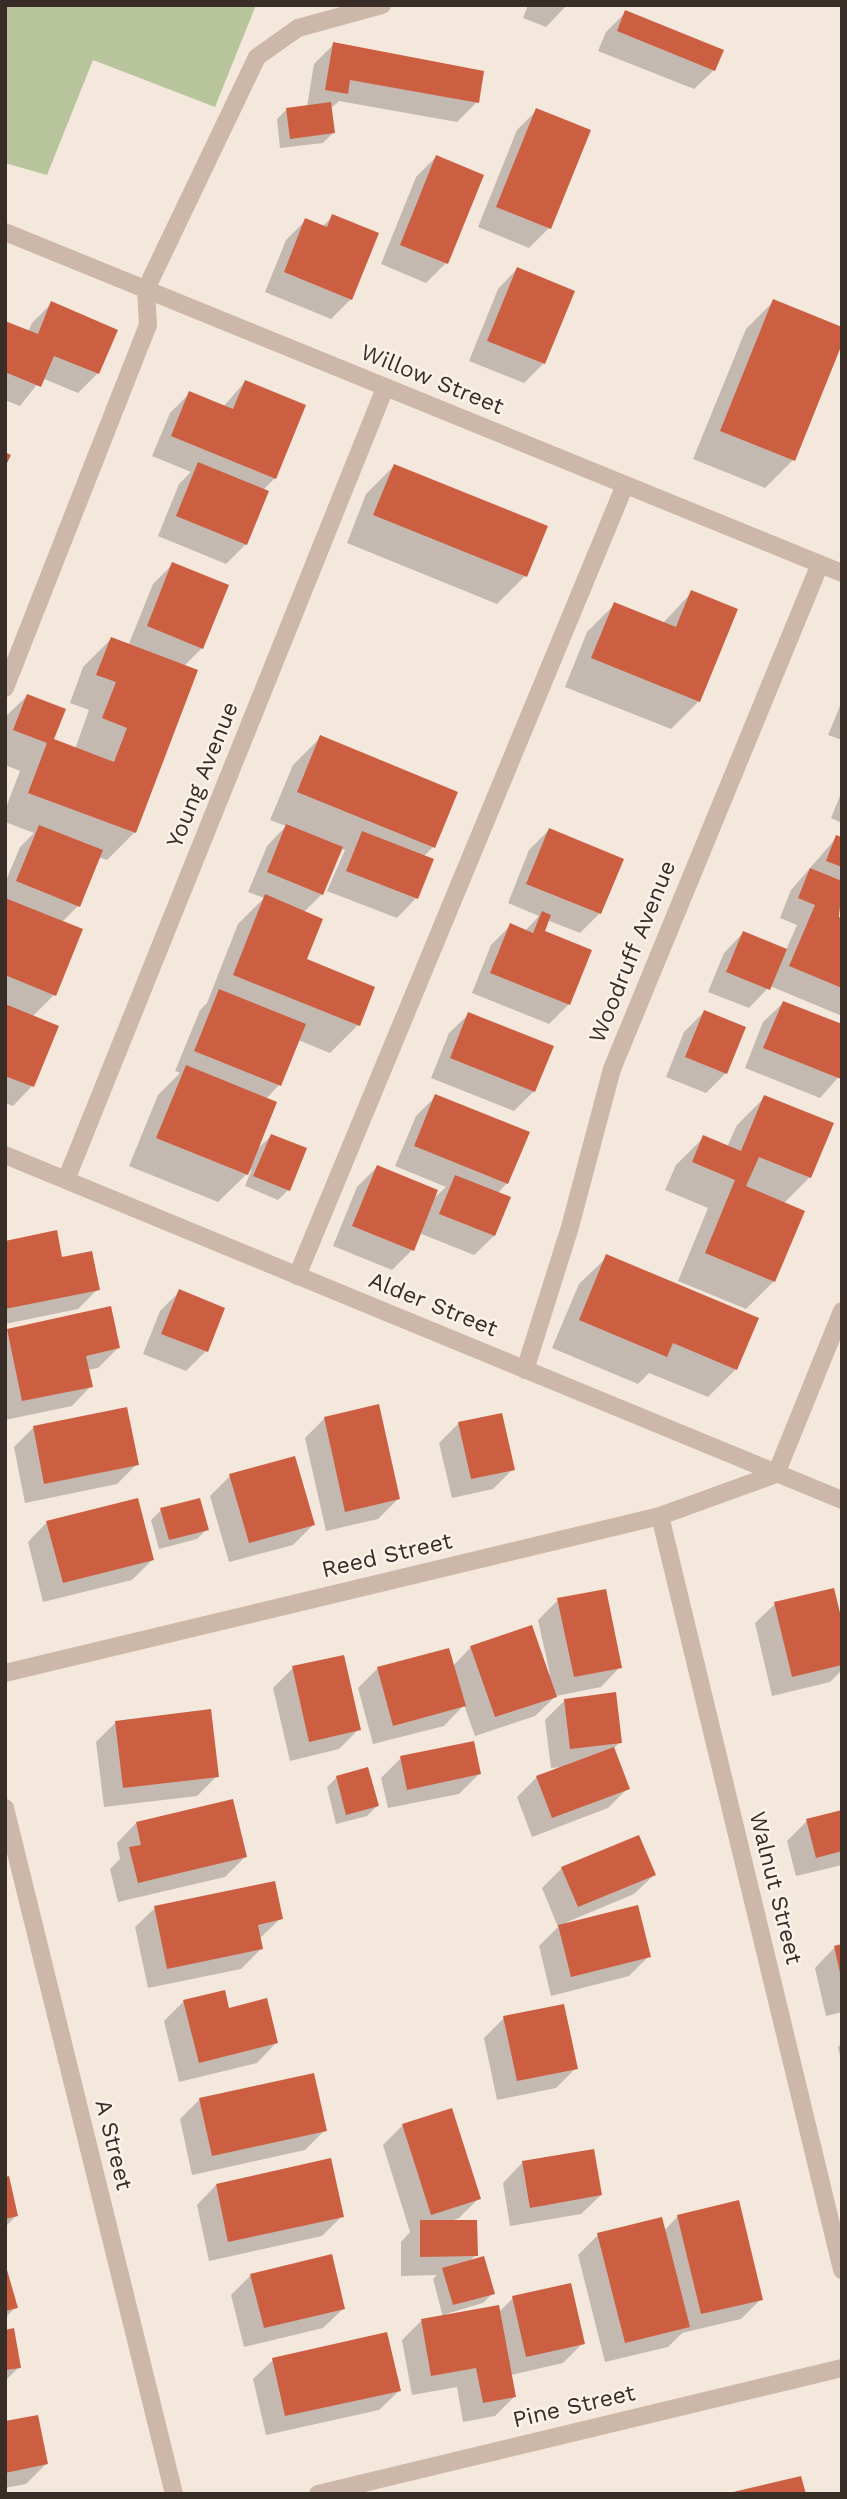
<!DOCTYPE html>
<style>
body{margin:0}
#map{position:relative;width:847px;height:2499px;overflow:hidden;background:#f4e8dd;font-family:"Work Sans",sans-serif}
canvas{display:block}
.frame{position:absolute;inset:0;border:7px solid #392d28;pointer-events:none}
</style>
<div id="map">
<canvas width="847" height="2499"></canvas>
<div class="frame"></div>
</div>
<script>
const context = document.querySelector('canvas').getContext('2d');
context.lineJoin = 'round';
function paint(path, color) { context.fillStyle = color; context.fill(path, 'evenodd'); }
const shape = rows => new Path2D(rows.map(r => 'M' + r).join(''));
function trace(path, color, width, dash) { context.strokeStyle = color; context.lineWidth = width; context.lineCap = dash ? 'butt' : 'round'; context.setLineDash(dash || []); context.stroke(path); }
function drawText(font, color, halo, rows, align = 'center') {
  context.font = font + ' "Work Sans",sans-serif'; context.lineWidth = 5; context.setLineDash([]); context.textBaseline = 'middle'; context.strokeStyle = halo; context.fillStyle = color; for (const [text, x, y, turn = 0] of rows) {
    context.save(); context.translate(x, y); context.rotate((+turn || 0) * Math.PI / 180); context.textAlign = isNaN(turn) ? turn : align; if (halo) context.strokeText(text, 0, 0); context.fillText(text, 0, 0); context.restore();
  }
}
paint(shape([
 [5,5,256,5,215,107,93,60,47,175,5,163]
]), '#b8c49c');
paint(shape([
 [528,5,567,5,546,27,523,18],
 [626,12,714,70,694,89,598,51,606,32],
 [334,44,477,102,457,122,339,101,330,109,333,133,323,143,280,148,277,119,287,109,307,107,314,64],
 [537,110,549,228,529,248,478,227,517,130],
 [436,157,446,263,426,283,381,264,416,177],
 [333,216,351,299,331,319,265,292,286,240,306,220,322,227],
 [517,269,544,363,524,383,469,361,498,289],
 [774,301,793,460,765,488,693,459,746,329],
 [52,303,115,331,98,373,78,393,42,378,20,406,5,400,5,322,28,332,32,323],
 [245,382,275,478,263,490,246,544,226,564,158,536,179,484,191,472,152,456,170,413,190,393,223,407],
 [394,466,525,576,497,604,347,543,366,494],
 [173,564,202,648,183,667,135,832,107,860,98,857,78,906,62,922,54,995,32,1017,57,1027,32,1086,13,1106,5,1103,5,883,20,847,34,833,5,822,5,810,20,771,5,765,5,717,27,696,52,740,75,749,89,710,70,703,83,667,111,639,128,646,153,584],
 [692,592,699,701,671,729,565,687,587,632,615,604,663,623],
 [842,701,842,740,828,735],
 [321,737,433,847,423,857,431,860,416,898,397,918,327,891,345,850,340,848,322,894,304,912,305,960,358,1025,330,1053,298,1040,279,1085,266,1099,255,1151,271,1136,288,1190,278,1200,245,1186,252,1169,218,1202,129,1166,158,1095,180,1073,175,1071,200,1010,207,1003,238,924,264,898,248,892,267,846,286,826,270,820,293,765],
 [842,791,842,823,831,818],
 [549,830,600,913,580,933,547,920,542,932,569,1004,549,1024,472,993,491,945,511,925,525,931,539,916,508,903,529,850],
 [837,837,842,839,842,905,836,918,842,920,842,1016,770,986,749,1008,708,992,724,953,743,933,786,950,797,925,780,918,791,890],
 [783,1003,842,1026,842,1073,820,1098,745,1068,763,1022],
 [704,1012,726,1073,706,1093,666,1077,684,1032],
 [469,1014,534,1091,514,1111,431,1078,449,1033],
 [436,1096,507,1183,497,1194,509,1198,494,1236,474,1255,419,1233,412,1250,392,1270,333,1246,357,1187,377,1167,432,1200,446,1187,395,1166,416,1116],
 [765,1097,810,1177,783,1204,774,1281,746,1309,678,1281,708,1208,665,1190,676,1165,704,1137,727,1147,737,1125],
 [5,1243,61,1259,98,1289,78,1309,5,1324],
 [607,1257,736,1369,708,1397,649,1373,638,1384,552,1348,579,1284],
 [180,1291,223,1309,206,1351,186,1371,143,1354,160,1311],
 [7,1330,118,1348,98,1368,88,1370,91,1386,72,1406,5,1420],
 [325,1418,398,1499,378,1519,326,1531,305,1438],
 [459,1423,513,1469,493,1489,452,1498,439,1443],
 [34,1427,137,1464,117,1484,25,1503,14,1447],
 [230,1476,313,1525,293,1545,229,1562,210,1496],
 [161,1510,207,1529,197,1539,159,1549,151,1520],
 [47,1522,152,1560,132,1580,43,1602,28,1542],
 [558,1600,620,1667,601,1687,556,1696,535,1716,475,1736,464,1705,444,1726,373,1744,358,1688,378,1668,453,1666,471,1647,550,1674,538,1620],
 [775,1604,842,1629,842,1670,830,1682,772,1696,755,1623],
 [293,1668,359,1729,339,1749,290,1761,273,1688],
 [565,1700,620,1742,613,1749,628,1788,608,1808,532,1837,517,1797,537,1777,562,1767,551,1768,545,1720],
 [116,1722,217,1776,197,1796,104,1807,96,1742],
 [401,1758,479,1774,459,1794,388,1808,381,1778],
 [337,1777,377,1806,367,1816,336,1824,327,1787],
 [842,1812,842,1865,796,1876,787,1841,807,1821],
 [136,1823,245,1857,225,1877,118,1902,110,1869,120,1859,117,1843],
 [562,1868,654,1875,634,1894,565,1923,649,1956,629,1976,551,1996,539,1946,558,1927,542,1888],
 [155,1908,281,1918,259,1939,261,1949,241,1969,148,1988,135,1927],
 [842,1946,842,2012,826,2016,815,1968,834,1948],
 [184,2001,228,2010,276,2043,257,2063,179,2082,164,2021],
 [504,2018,576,2068,556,2088,497,2100,484,2038],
 [842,2043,842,2065,838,2047],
 [200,2099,325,2130,305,2150,192,2175,180,2119],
 [403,2125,479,2198,459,2218,451,2221,476,2255,469,2262,493,2293,483,2303,446,2314,446,2316,499,2312,513,2298,583,2343,563,2363,511,2375,515,2396,495,2416,463,2422,457,2387,412,2395,402,2340,422,2320,443,2317,433,2279,437,2275,401,2276,401,2242,410,2232,383,2145],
 [522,2163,601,2195,581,2214,510,2226,503,2183],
 [5,2179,16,2216,5,2227],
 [216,2185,342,2216,322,2236,209,2261,197,2205],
 [678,2216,761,2299,741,2319,682,2333,668,2347,605,2362,578,2255,598,2235,664,2231],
 [5,2267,16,2307,5,2318],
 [251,2275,343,2309,323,2328,244,2347,231,2295],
 [5,2331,19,2367,5,2381],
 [273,2360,399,2391,379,2410,266,2435,253,2379],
 [5,2423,46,2464,26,2484,5,2488]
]), '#0003');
paint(shape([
 [625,10,724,50,715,71,617,31],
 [333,42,484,71,479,103,350,80,348,94,325,90],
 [331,102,335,133,290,139,286,108],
 [536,108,591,130,551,229,496,207],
 [436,155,484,175,448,264,400,245],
 [332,214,379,233,352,300,284,272,305,218,327,227],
 [517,267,575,291,545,364,487,341],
 [773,299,842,327,842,344,795,461,720,431],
 [51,301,118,330,99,374,54,356,41,387,5,372,5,321,38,334],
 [245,380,306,405,276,479,171,436,189,391,233,409],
 [5,452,11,455,5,467],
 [198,462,269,491,247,545,176,516],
 [394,464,548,526,527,577,373,515],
 [172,562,229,585,203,649,147,626],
 [691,590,738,609,700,702,591,658,614,602,676,627],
 [111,637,198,670,136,833,28,793,47,743,13,730,27,694,66,709,54,739,114,762,127,728,102,718,116,682,96,675],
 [320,735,458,792,435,848,297,792],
 [286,824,343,847,323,895,267,872],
 [39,825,103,850,80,907,16,881],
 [549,828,624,859,601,914,526,884],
 [362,831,434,859,418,899,346,871],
 [836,835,842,837,842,867,826,861],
 [810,868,842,881,839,917,842,919,842,988,789,966,815,905,798,898],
 [265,894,323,919,307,959,375,987,360,1026,233,975],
 [5,898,83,929,56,996,5,975],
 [542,911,551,915,545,931,592,950,570,1005,490,973,510,923,533,933],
 [743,931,787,949,770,990,726,972],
 [219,989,306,1024,281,1086,194,1051],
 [783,1001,842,1024,841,1079,763,1048],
 [5,1004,59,1026,34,1087,5,1076],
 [704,1010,746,1027,727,1074,685,1057],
 [468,1012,554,1046,535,1092,450,1058],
 [186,1065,277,1102,248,1175,156,1138],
 [435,1094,530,1132,508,1184,414,1146],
 [764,1095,834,1123,811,1178,759,1157,746,1186,805,1211,775,1282,705,1253,735,1180,692,1162,703,1135,741,1151],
 [271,1134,307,1148,290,1191,253,1176],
 [377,1165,438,1190,414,1251,352,1226],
 [455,1175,511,1197,495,1236,439,1214],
 [57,1230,62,1257,92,1251,100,1290,5,1309,5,1241],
 [606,1254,759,1318,737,1370,673,1343,667,1357,579,1320],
 [179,1289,225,1308,208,1352,161,1334],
 [111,1306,120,1348,86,1356,93,1387,22,1401,7,1329],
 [379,1404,400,1499,345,1512,324,1417],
 [127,1407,139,1465,44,1484,33,1426],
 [502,1413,515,1470,471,1479,458,1422],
 [295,1456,315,1525,249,1543,229,1474],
 [138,1498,154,1560,63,1583,46,1521],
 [200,1498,209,1530,169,1540,160,1508],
 [834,1588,842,1621,842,1665,792,1677,774,1602],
 [606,1589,622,1668,574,1677,557,1598],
 [532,1625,557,1697,495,1717,470,1646],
 [449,1648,466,1706,393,1726,377,1667],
 [344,1655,361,1730,309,1742,292,1666],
 [616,1692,622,1743,570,1749,564,1699],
 [211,1709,219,1777,123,1788,115,1721],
 [474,1741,481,1774,407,1790,400,1756],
 [614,1747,630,1789,552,1818,536,1776],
 [368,1767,379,1806,346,1815,336,1776],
 [233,1799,247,1857,138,1883,129,1847,141,1845,136,1822],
 [842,1810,842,1851,816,1858,806,1819],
 [639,1835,656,1875,578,1907,561,1867],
 [275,1881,283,1919,258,1925,263,1949,167,1969,154,1906],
 [638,1905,651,1957,571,1977,558,1925],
 [842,1944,842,1977,841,1977,834,1946],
 [225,1990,229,2008,267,1998,278,2043,199,2063,183,2000],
 [564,2004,578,2069,517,2081,503,2016],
 [314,2073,327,2131,212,2156,199,2098],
 [452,2108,481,2199,431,2215,402,2124],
 [594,2149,602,2195,530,2208,522,2161],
 [331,2158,344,2217,228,2242,216,2184],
 [9,2176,18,2216,5,2219,5,2177],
 [739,2200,763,2300,701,2314,677,2215],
 [662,2217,690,2327,625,2343,597,2233],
 [420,2220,477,2220,478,2256,420,2257],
 [332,2254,345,2309,264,2328,250,2274],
 [484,2256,495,2294,453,2305,442,2268],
 [5,2263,18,2308,5,2311],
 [571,2283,585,2344,526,2357,512,2296],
 [499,2305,516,2397,483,2403,476,2368,431,2376,421,2319],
 [14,2328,21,2368,5,2370,5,2330],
 [387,2332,401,2391,285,2416,272,2358],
 [38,2415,48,2464,5,2473,5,2421],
 [801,2476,806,2494,729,2494,729,2493]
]), '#cc5f42');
trace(shape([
 [5,232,842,573],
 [5,688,148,325,146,289,257,57,298,28,382,5],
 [5,1155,842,1500],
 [66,1180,385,388],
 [297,1276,625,485],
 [525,1370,570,1227,612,1069,820,564],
 [776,1474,842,1311],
 [660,1516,842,2270],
 [5,1673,660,1516,776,1474],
 [5,1808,174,2494],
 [318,2494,842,2368]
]), '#cdb7a8', 18);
drawText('23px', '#392d28', '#fbf2ea', [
 ["Willow Street",432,380,22],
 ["Young Avenue",203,775,-68],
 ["Woodruff Avenue",633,952,-68],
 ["Alder Street",433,1305,22],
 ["Reed Street",387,1556,-13],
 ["Walnut Street",775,1888,76],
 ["A Street",113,2145,76],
 ["Pine Street",574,2407,-13]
]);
</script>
